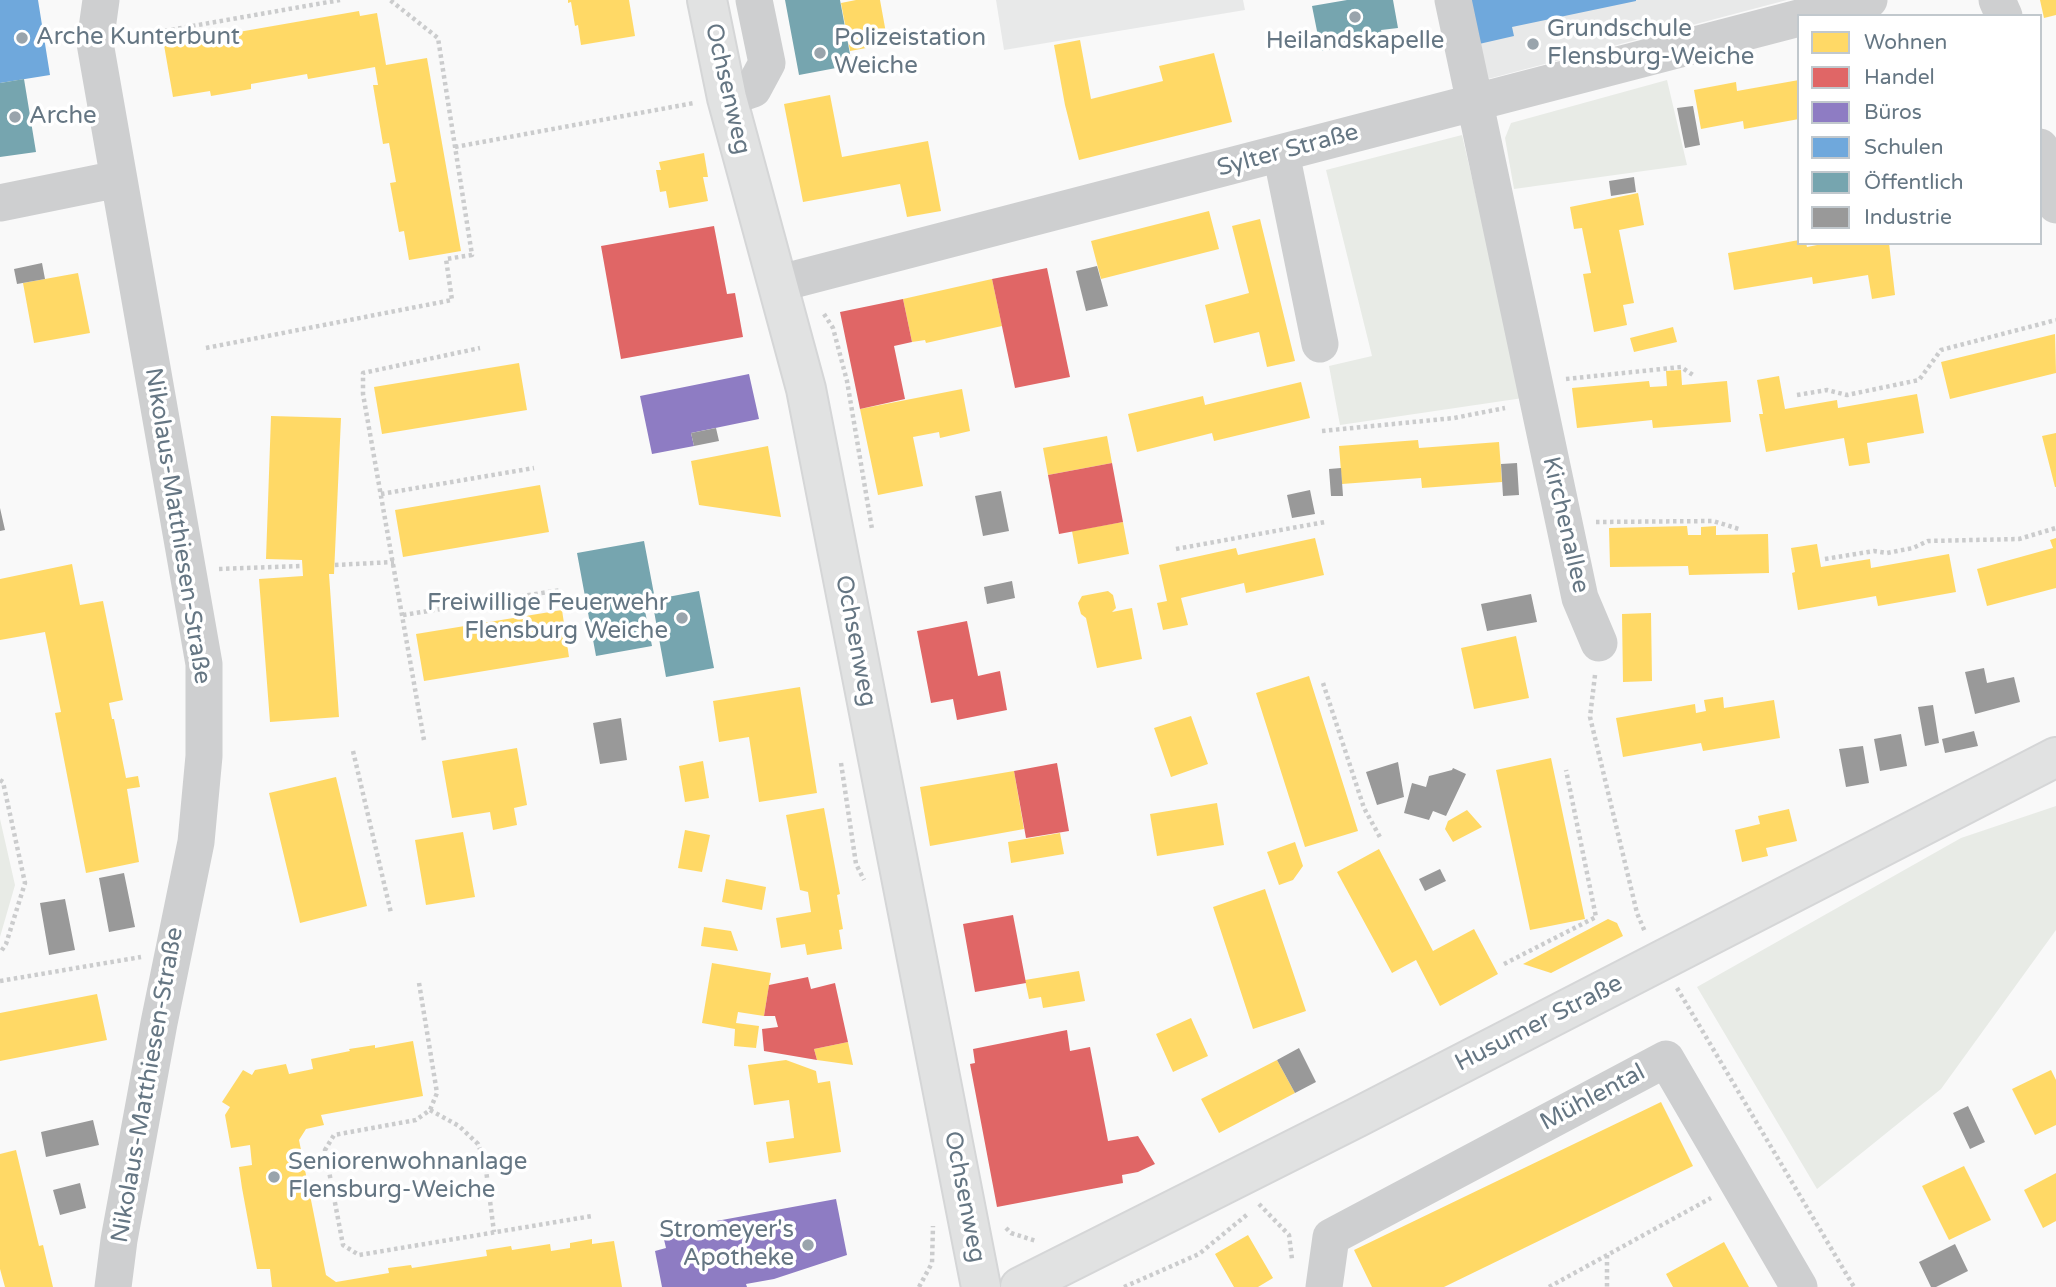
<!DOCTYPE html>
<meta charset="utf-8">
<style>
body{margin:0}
#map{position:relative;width:2056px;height:1287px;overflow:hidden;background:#f9f9f9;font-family:"Varela Round",sans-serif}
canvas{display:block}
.legend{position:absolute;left:1797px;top:14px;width:245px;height:231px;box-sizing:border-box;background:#fff;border:2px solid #c1c8cd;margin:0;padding:9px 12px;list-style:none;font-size:21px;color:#657683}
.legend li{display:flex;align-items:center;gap:14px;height:35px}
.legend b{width:35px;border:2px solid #c1c8cd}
</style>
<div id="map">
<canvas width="2056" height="1287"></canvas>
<ul class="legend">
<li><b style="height:19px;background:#ffd966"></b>Wohnen</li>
<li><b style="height:19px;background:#e06666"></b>Handel</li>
<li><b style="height:19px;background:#8e7cc3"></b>Büros</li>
<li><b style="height:19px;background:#6fa8dc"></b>Schulen</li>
<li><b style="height:19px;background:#76a5af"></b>Öffentlich</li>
<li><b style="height:19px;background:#999"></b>Industrie</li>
</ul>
</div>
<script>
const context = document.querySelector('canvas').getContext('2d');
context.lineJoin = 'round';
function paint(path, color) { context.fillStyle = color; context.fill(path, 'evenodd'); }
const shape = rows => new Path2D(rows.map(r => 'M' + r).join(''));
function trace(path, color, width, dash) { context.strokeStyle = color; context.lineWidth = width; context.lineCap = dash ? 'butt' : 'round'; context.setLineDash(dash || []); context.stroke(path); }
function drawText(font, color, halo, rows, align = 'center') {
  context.font = font + ' "Varela Round",sans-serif'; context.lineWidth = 7; context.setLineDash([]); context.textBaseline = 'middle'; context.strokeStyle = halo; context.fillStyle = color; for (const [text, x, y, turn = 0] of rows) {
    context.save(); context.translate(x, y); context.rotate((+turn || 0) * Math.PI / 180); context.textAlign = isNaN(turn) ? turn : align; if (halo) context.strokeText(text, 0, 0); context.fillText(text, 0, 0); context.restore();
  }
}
paint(shape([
 [996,0,1243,0,1245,10,1004,50],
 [1435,0,1787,0,1454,88]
]), '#e8e9e9');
paint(shape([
 [1667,80,1687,165,1514,189,1505,138,1511,123],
 [1462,135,1523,398,1340,425,1329,366,1372,356,1326,170],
 [2056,806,2056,930,1941,1089,1817,1189,1697,987,1961,838],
 [0,819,15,885,0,937]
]), '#e8ebe6');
paint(shape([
 [568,0,629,0,635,36,581,45,578,25,575,26,571,2,568,3],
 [856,0,880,0,888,44,850,51,841,3],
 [2040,0,2056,0,2056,15,2044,18],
 [359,11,360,16,377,13,386,65,427,58,461,251,409,260,404,231,399,232,390,183,396,182,389,143,383,144,373,85,378,85,375,67,308,79,307,74,251,84,251,89,211,96,210,91,173,97,164,45],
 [1080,40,1091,99,1163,81,1159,66,1214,53,1232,122,1079,160,1065,105,1054,45],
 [1799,80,1799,119,1744,129,1743,121,1701,129,1694,90,1736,82,1737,91],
 [830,95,842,157,928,141,941,211,907,217,900,184,803,202,784,104],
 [704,153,708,177,703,177,708,201,669,208,666,191,660,192,656,170,661,170,659,162],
 [1638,193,1644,225,1619,230,1634,303,1623,305,1627,325,1594,332,1583,274,1591,273,1582,228,1574,229,1570,207],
 [1209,211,1219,249,1101,279,1091,241],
 [1260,219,1295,361,1267,367,1259,332,1214,343,1205,305,1249,293,1232,226],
 [1799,240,1799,243,1806,243,1807,247,1827,243,1889,243,1895,295,1872,299,1868,275,1813,284,1812,277,1734,290,1728,253],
 [78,273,90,333,34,343,23,283],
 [992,279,1002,326,926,343,925,340,912,342,903,299],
 [1673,327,1677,342,1634,352,1630,338],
 [2055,334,2056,373,1950,399,1941,362],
 [519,363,527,410,382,434,374,387],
 [1681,370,1682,385,1727,381,1731,422,1653,428,1652,420,1577,428,1572,388,1649,381,1650,387,1667,386,1666,371],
 [1779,376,1785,409,1837,400,1838,408,1917,394,1924,433,1867,443,1870,463,1849,466,1844,438,1766,452,1759,414,1763,414,1757,380],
 [1301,382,1310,418,1214,441,1212,433,1137,452,1128,414,1203,396,1205,405],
 [962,389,970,431,940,438,939,432,913,437,923,486,878,495,860,409],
 [271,416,341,418,334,574,329,574,339,717,270,722,259,579,303,576,302,560,266,559],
 [2056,433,2056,487,2055,487,2042,436],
 [1107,436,1112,463,1048,475,1043,448],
 [1418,440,1419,448,1499,442,1502,482,1422,488,1421,478,1342,484,1339,446],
 [768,446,781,517,699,505,691,461],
 [540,485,549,532,403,557,395,510],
 [1123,522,1129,554,1078,564,1072,531],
 [1687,526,1688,535,1701,535,1701,527,1716,526,1716,535,1768,534,1769,573,1689,575,1688,566,1610,567,1609,528],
 [1315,538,1324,575,1246,593,1244,583,1181,598,1188,625,1163,630,1157,603,1167,601,1159,565,1236,548,1238,555],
 [2056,538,2056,588,1987,606,1977,569,2053,548,2050,540],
 [1817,544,1821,567,1870,559,1871,568,1949,554,1956,592,1878,606,1876,596,1798,610,1792,573,1795,572,1791,548],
 [72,564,80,605,103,601,123,700,109,703,112,719,114,719,126,778,138,776,140,787,127,789,139,862,86,873,55,713,61,712,45,632,0,640,0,579],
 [1108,591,1113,595,1116,608,1112,612,1132,608,1142,659,1097,668,1086,618,1081,614,1078,603,1082,596],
 [562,610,569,657,424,681,416,634],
 [1651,613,1652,681,1623,682,1622,614],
 [1516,636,1529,698,1474,709,1461,648],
 [1309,676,1358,831,1305,847,1256,693],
 [800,687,817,793,759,802,749,737,719,742,713,701],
 [1723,697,1724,708,1774,700,1780,738,1703,751,1701,743,1623,757,1616,718,1695,704,1696,713,1706,711,1704,700],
 [1191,716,1208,764,1171,777,1154,728],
 [517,748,527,805,514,808,517,825,493,830,490,812,452,818,442,761],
 [1551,758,1585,919,1530,930,1496,770],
 [703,761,709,798,685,802,679,766],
 [1014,771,1024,829,930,846,920,787],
 [336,777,367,906,300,923,269,793],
 [1217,803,1224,845,1157,856,1150,814],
 [824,808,840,894,837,895,843,929,839,930,842,949,807,955,805,944,781,948,776,918,811,912,808,892,800,890,786,815],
 [1789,809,1797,841,1766,848,1768,856,1742,862,1735,830,1760,824,1758,816],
 [1467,810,1482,827,1453,842,1445,829,1448,821],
 [685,830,710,835,702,872,678,868],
 [463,832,475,897,426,905,415,840],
 [1060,833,1064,854,1011,863,1008,842],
 [1295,842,1303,866,1293,880,1279,885,1267,852],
 [1379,849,1433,951,1474,929,1498,974,1440,1006,1416,960,1392,973,1337,872],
 [726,879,766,887,762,910,722,902],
 [1265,889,1306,1011,1253,1029,1213,907],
 [1608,919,1617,923,1623,936,1551,973,1523,964],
 [704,927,731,931,738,951,701,946],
 [712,963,771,973,764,1016,738,1012,736,1023,759,1026,756,1048,734,1046,735,1029,702,1023],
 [1079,971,1085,1001,1043,1008,1041,997,1029,999,1025,980],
 [97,994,107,1040,0,1061,0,1013],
 [1191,1018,1208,1056,1173,1072,1156,1034],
 [413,1041,423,1096,321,1115,324,1125,306,1129,299,1140,326,1275,336,1282,389,1273,388,1268,411,1265,412,1268,487,1256,486,1250,511,1246,512,1250,550,1244,551,1251,570,1248,570,1243,592,1239,592,1244,614,1241,622,1287,272,1287,270,1269,257,1269,242,1188,239,1167,252,1165,250,1145,231,1148,225,1115,230,1107,222,1102,243,1070,252,1075,255,1070,286,1064,289,1074,313,1069,311,1059,350,1051,349,1049,375,1045,375,1048],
 [848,1042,853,1065,817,1060,814,1049],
 [786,1060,816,1071,818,1083,830,1081,841,1152,769,1163,766,1142,794,1138,789,1100,754,1105,748,1065],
 [1277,1060,1295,1093,1219,1133,1201,1099],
 [2051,1070,2056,1080,2056,1125,2035,1135,2012,1089],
 [1661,1102,1693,1166,1444,1287,1372,1287,1354,1250],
 [16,1150,39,1246,43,1245,53,1287,5,1287,0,1269,0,1154],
 [1964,1166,1991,1220,1949,1240,1922,1186],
 [2056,1173,2056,1221,2043,1228,2024,1190],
 [1248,1235,1273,1278,1258,1287,1234,1287,1215,1254],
 [1724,1242,1749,1287,1673,1287,1666,1274]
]), '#ffd966');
paint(shape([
 [714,226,727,294,735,293,743,337,621,359,601,246],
 [1047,268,1070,377,1015,388,992,279],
 [903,299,912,342,894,346,905,399,860,409,840,312],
 [1112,463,1123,522,1059,534,1048,475],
 [967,621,978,676,1000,671,1007,710,957,720,953,699,931,703,917,631],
 [1057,763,1069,831,1026,838,1014,771],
 [1013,915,1026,983,975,992,963,924],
 [808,977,811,989,835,983,848,1042,814,1049,817,1060,764,1051,762,1029,778,1027,775,1016,764,1016,769,985],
 [1067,1030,1070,1051,1090,1047,1108,1141,1138,1136,1155,1164,1138,1172,1122,1175,1123,1183,997,1207,970,1064,975,1063,973,1049]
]), '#e06666');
paint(shape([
 [749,374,759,419,691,433,694,446,652,454,640,396],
 [836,1199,847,1255,774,1279,746,1284,747,1287,662,1287,655,1251,666,1248,662,1231]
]), '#8e7cc3');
paint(shape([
 [0,0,38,0,50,75,0,83],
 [1470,0,1636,0,1636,1,1512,27,1514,36,1479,44]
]), '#6fa8dc');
paint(shape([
 [785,0,840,0,852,65,799,75],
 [1347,0,1393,0,1398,28,1381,30,1383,39,1321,51,1312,6],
 [24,79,36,152,0,157,0,83],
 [644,541,654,594,642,596,652,646,596,656,577,553],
 [699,591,714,668,666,677,652,600]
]), '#76a5af');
paint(shape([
 [1693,106,1700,145,1685,148,1677,108],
 [1634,177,1636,192,1611,196,1609,181],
 [42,263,45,279,17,284,14,269],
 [1097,266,1108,306,1086,311,1076,271],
 [716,428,719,441,694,446,691,433],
 [1517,463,1519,495,1503,496,1501,464],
 [1341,468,1343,496,1331,496,1329,469],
 [1310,490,1315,514,1292,518,1287,495],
 [1001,491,1009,531,983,536,975,496],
 [0,508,5,530,0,531],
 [1012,581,1015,598,987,604,984,587],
 [1531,594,1537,622,1487,631,1481,604],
 [1984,668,1987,683,2014,677,2020,702,1975,714,1965,672],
 [1933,705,1939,743,1925,746,1918,707],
 [621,718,627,760,600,764,593,723],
 [1974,731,1978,746,1945,753,1942,739],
 [1901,734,1907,766,1880,771,1874,739],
 [1863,746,1869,783,1846,787,1839,749],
 [1398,762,1404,797,1377,805,1366,772],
 [1453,768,1466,774,1446,816,1433,811,1429,820,1404,813,1412,783,1426,787,1429,776,1452,770],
 [1440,869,1446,881,1425,891,1419,879],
 [124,873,135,927,109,932,99,878],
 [65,899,75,950,49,955,40,903],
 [1299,1048,1316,1082,1295,1093,1277,1060],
 [1968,1106,1985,1142,1970,1149,1953,1113],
 [93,1120,99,1145,46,1157,41,1132],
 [80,1183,86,1208,60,1215,53,1190],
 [1955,1244,1968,1271,1936,1287,1931,1287,1919,1262]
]), '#999');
const major = shape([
 [707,0,727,98,806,389,981,1287],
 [1020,1287,1356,1118,2056,757]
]);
trace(major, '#d5d6d7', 42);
trace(shape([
 [130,37,340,0],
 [455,147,694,103],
 [824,314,833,328,847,381,872,529],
 [206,348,452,300,446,259,472,255,438,38,390,0],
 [1566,379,1681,367,1693,375],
 [1797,395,1827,390,1847,395,1919,380,1941,350,2056,320],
 [1322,431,1454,418,1505,408],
 [381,494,534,468],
 [1596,522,1713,521,1739,529],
 [1176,549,1325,522],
 [1825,559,1874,551,1887,553,1913,548,1928,541,2019,539,2056,528],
 [335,565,394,562],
 [219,569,302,566],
 [403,615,561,590],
 [1595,675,1590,717,1637,913,1645,932],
 [1323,683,1364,808,1381,839],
 [424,740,363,394,363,373,480,348],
 [353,751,391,913],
 [841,763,856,864,864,880],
 [0,780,3,782,25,883,6,944,0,953],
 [1504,964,1596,917,1566,770],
 [0,981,141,957],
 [419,983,437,1093,430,1110,416,1120,334,1135,325,1150,343,1245,359,1255,592,1216],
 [1677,988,1854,1287],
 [430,1110,459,1126,478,1144,485,1162,494,1232],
 [1259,1204,1289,1235,1292,1259],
 [1006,1228,1011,1233,1036,1241],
 [1607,1255,1607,1287],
 [919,1287,932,1263,933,1226],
 [1124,1287,1199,1254,1249,1213],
 [1549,1287,1711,1198]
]), '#cbcccd', 4.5, [3.5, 3.5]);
trace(shape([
 [101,0,95,43,204,664,204,756,196,842,159,1023,119,1240,113,1287],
 [1453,0,1580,598,1599,643],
 [1997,0,2004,16],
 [1808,16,1869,0],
 [727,98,753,89,767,63,754,0],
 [2040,147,2056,205],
 [1281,153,1320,344],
 [0,203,118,179],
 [777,284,1799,18],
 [1324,1287,1331,1237,1666,1059,1799,1287]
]), '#cecfd0', 37);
trace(major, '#e1e2e2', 38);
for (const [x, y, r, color] of [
 [1355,17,7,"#99a4ac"],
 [22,38,7,"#99a4ac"],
 [1533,44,7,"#99a4ac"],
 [820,53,7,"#99a4ac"],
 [15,117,7,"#99a4ac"],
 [682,618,7,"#99a4ac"],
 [274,1177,7,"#99a4ac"],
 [808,1245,7,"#99a4ac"]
]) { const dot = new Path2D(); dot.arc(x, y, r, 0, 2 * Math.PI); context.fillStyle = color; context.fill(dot); trace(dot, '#fff', 2.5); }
drawText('24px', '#657683', '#fff', [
 ["Grundschule",1547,30],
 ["Flensburg-Weiche",1547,58],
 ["Arche Kunterbunt",36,38],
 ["Polizeistation",834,39],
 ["Weiche",834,67],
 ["Heilandskapelle",1355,42,"center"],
 ["Arche",29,117],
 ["Freiwillige Feuerwehr",668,604,"right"],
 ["Flensburg Weiche",668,632,"right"],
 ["Seniorenwohnanlage",288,1163],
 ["Flensburg-Weiche",288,1191],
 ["Stromeyer's",794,1231,"right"],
 ["Apotheke",794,1259,"right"]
], 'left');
drawText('24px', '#657683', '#fff', [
 ["Ochsenweg",727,89,77],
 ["Sylter Straße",1288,151,-15],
 ["Kirchenallee",1565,525,77],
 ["Nikolaus-Matthiesen-Straße",177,526,81],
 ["Ochsenweg",855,641,79],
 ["Husumer Straße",1539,1024,-27],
 ["Nikolaus-Matthiesen-Straße",148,1085,-80],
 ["Mühlental",1593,1098,-28],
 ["Ochsenweg",964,1197,79]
]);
</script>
